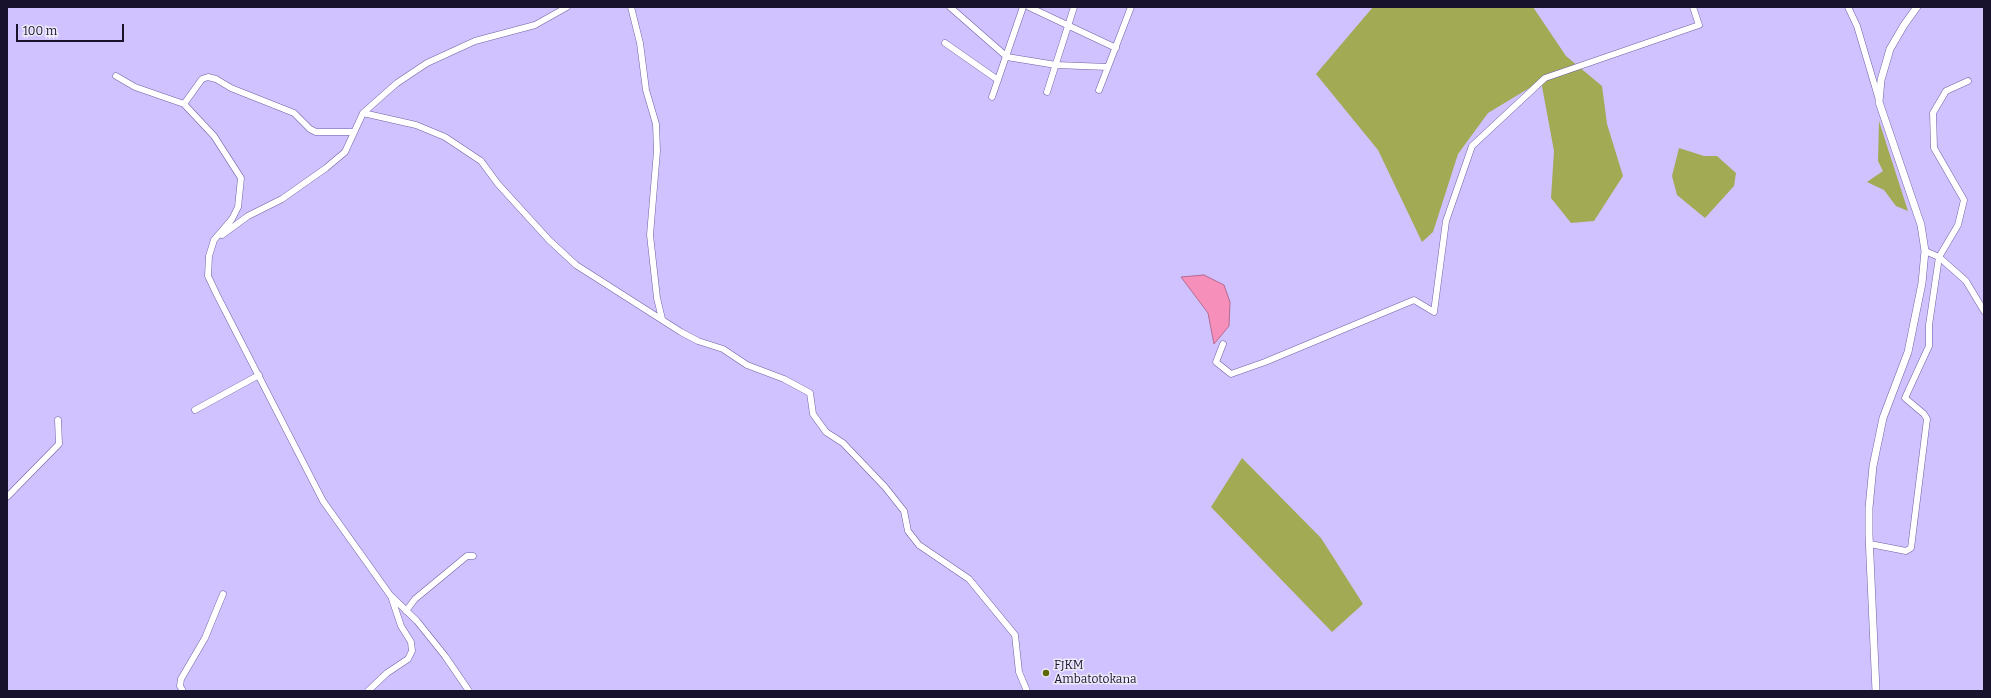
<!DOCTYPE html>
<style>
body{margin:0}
#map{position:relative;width:1991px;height:698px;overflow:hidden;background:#cfc2fe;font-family:Bitter,serif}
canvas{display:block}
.frame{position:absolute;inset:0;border:8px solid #19122d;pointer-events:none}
.scale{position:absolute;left:16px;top:24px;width:108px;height:18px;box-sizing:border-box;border:2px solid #19122d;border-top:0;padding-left:5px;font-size:12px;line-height:14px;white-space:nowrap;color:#19122d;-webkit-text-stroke:3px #edeafa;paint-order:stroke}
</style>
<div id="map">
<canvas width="1991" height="698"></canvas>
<div class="frame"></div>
<div class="scale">100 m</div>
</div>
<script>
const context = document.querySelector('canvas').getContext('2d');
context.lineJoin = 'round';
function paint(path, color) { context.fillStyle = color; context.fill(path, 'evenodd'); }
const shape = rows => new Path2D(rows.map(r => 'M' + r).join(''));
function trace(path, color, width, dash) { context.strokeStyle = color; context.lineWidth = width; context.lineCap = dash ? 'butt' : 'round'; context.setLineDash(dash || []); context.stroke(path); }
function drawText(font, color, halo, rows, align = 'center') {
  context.font = font + ' Bitter,serif'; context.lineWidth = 3; context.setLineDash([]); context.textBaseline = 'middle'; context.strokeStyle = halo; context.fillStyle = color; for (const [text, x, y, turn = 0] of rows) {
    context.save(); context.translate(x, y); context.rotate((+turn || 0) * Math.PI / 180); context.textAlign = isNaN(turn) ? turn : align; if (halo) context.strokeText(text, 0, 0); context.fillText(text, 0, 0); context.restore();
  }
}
paint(shape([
 [1373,7,1533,7,1566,56,1602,86,1607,124,1623,176,1594,221,1571,223,1551,198,1554,151,1541,81,1488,113,1458,154,1433,232,1422,242,1378,150,1316,74],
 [1879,121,1908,211,1896,206,1884,190,1867,182,1883,171,1878,161],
 [1679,148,1704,156,1717,156,1736,173,1734,186,1705,218,1677,195,1672,176],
 [1242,458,1321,538,1363,604,1332,632,1211,507]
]), '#a2aa54');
const water = shape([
 [1204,275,1224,285,1230,302,1229,326,1214,344,1208,313,1181,277,1204,275]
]);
paint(water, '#f78fbb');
trace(water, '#b46a90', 1);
const minor = shape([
 [631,7,640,43,646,90,656,124,657,151,650,235,657,298,662,319],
 [950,7,1007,57,1056,65,1108,67,1131,7],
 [1029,7,1116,48],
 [1848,7,1857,26,1879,100],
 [945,43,998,80],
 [116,76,135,87,184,104,214,136,241,178,238,207,232,219,214,240,209,256,208,276,217,295,323,501,390,595,417,621,445,656,469,691],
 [1099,90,1108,67],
 [1047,92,1074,7],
 [992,97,1023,7],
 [184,104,202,79,208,77,216,79,231,88,294,113,310,129,316,132,353,132],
 [363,113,416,125,445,137,481,161,498,184,549,240,576,265,681,332,698,341,723,349,747,365,784,379,810,393,813,414,826,432,843,443,885,487,904,511,908,531,919,545,969,579,1015,635,1019,672,1027,691],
 [222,235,248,216,282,199,326,168,345,152,363,113,397,83,427,63,475,41,535,25,567,7],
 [1925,251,1939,257,1966,281,1984,311],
 [1223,344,1216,362,1231,374,1265,362,1414,300,1434,312,1446,221,1472,146,1545,78,1699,25,1693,7],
 [195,410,259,375],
 [7,497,59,444,58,420],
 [1870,544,1906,551,1911,548,1927,419,1924,414,1905,398,1929,346,1929,325,1939,257,1958,225,1964,200,1934,148,1933,113,1946,91,1968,81],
 [406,611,415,599,467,556,473,556],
 [183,691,180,686,181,679,205,638,223,594],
 [368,691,387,673,408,659,412,651,411,642,401,626,391,596]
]);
const tertiary = shape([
 [1876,691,1869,535,1869,508,1873,466,1883,418,1908,352,1922,283,1925,251,1921,225,1879,102,1881,80,1890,49,1904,25,1917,7]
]);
trace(minor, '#7160a3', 7);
trace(tertiary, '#7160a3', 8);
trace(minor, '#fff', 6);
trace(tertiary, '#fff', 7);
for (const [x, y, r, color] of [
 [1046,673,4,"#606707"]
]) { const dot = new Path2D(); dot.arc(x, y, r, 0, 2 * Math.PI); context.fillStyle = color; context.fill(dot); trace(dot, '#edeafa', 1.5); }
drawText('12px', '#19122d', '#edeafa', [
 ["FJKM",1054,666],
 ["Ambatotokana",1054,680]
], 'left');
</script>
